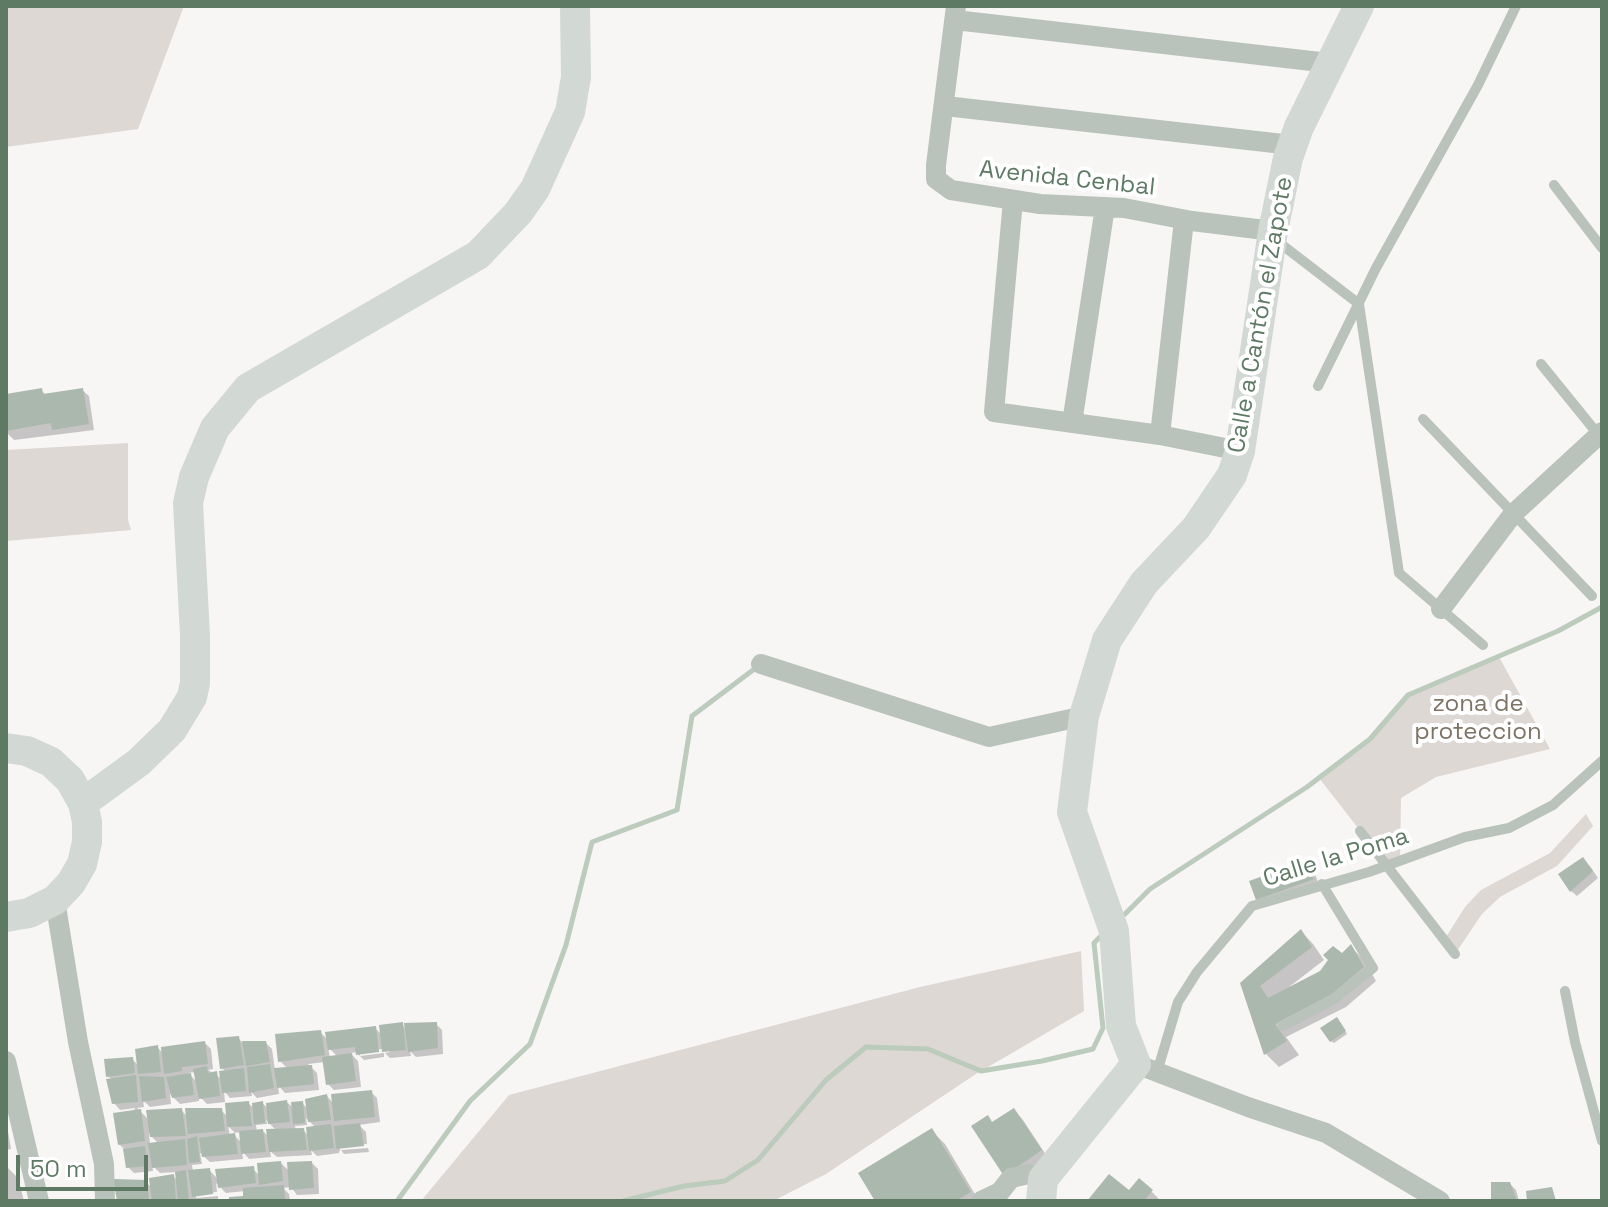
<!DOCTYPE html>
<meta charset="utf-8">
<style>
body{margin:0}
#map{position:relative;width:1608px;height:1207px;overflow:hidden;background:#f8f5f5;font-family:"Space Grotesk",sans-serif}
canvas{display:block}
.frame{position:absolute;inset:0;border:8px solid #5e7a65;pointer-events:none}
.scale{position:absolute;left:16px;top:1155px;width:132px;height:36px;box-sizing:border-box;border:4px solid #5e7a65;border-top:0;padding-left:10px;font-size:24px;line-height:28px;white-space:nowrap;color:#5e7a65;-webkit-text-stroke:6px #fff;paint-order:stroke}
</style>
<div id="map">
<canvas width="1608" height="1207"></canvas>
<div class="frame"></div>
<div class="scale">50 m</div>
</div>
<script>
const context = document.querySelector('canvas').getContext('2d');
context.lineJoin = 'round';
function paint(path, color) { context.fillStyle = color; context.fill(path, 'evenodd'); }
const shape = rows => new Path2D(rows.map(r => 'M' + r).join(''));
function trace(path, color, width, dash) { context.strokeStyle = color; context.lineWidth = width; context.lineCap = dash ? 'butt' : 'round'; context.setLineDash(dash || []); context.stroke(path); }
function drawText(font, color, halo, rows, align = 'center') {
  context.font = font + ' "Space Grotesk",sans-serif'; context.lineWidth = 8; context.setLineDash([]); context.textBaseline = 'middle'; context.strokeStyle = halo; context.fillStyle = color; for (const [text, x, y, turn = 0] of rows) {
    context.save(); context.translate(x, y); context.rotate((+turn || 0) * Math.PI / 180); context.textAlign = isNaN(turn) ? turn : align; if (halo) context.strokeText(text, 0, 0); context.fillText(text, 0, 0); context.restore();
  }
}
paint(shape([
 [6,6,184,6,138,129,6,147],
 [128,443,128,520,131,530,6,541,6,450],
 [1499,657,1550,749,1436,777,1401,798,1400,861,1387,865,1319,778,1370,739,1412,693],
 [1586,814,1593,826,1557,866,1500,897,1482,914,1455,954,1446,937,1465,907,1481,890,1550,853],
 [1081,951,1084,1011,976,1074,826,1174,773,1201,421,1201,509,1095,920,987]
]), '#ddd8d4');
paint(shape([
 [41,390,47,396,82,390,89,396,94,430,14,440,6,432,6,396],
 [1307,862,1313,868,1319,885,1264,905,1257,899],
 [1589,865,1598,878,1577,896,1571,891],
 [1301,931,1313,944,1324,960,1289,987,1290,989,1321,973,1351,947,1364,960,1376,981,1346,1007,1286,1037,1299,1055,1279,1067,1266,1054,1242,983],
 [1339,1022,1347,1034,1334,1043,1331,1041],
 [436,1024,442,1030,443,1054,416,1057,410,1051,411,1056,390,1058,385,1053,390,1052,389,1048,360,1052,360,1056,384,1053,384,1057,364,1060,358,1054,358,1052,350,1053,358,1061,361,1087,334,1090,328,1084,325,1062,308,1064,317,1073,319,1090,285,1093,278,1085,279,1094,257,1098,251,1092,252,1096,230,1098,224,1091,225,1102,207,1104,199,1096,199,1101,180,1104,170,1094,171,1104,150,1107,143,1100,144,1107,137,1108,149,1120,181,1110,188,1117,221,1110,228,1117,248,1103,255,1109,262,1103,269,1109,287,1102,294,1109,302,1103,308,1109,327,1096,334,1104,371,1092,377,1098,380,1122,359,1125,366,1132,367,1144,341,1146,339,1153,317,1156,311,1150,312,1155,277,1157,270,1151,271,1157,249,1159,242,1151,243,1159,210,1162,200,1153,202,1164,192,1165,193,1172,209,1170,218,1179,253,1169,260,1176,281,1163,290,1172,312,1163,318,1169,319,1194,297,1195,291,1187,283,1188,289,1194,290,1201,231,1201,245,1198,245,1191,226,1193,216,1183,217,1192,196,1194,196,1198,218,1196,218,1200,119,1201,146,1182,152,1188,173,1176,178,1181,177,1172,160,1173,152,1165,153,1171,134,1173,128,1167,125,1150,119,1144,135,1108,120,1110,114,1103,112,1080,108,1076,132,1059,139,1066,157,1047,164,1054,205,1043,211,1049,213,1069,208,1070,222,1079,226,1072,222,1068,238,1038,243,1043,266,1043,272,1049,275,1070,288,1069,280,1061,320,1032,328,1040,375,1028,382,1035,402,1025,407,1030],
 [328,1047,338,1057,330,1058],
 [196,1072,198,1083,188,1073],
 [306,1118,316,1128,309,1136,303,1130,296,1130,295,1126,307,1125],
 [266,1120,277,1131,269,1137,263,1131,257,1132,256,1125,267,1124],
 [228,1126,235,1133,241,1132,242,1143,234,1135,230,1136],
 [149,1133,153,1138,159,1144,150,1145],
 [1014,1110,1023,1120,1050,1161,1015,1184,993,1124],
 [6,1120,11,1149,6,1150],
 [932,1131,945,1144,979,1201,877,1201],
 [368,1148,369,1152,344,1154,341,1150],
 [6,1166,18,1178,24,1201,6,1201],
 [1510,1184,1516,1190,1519,1201,1493,1201],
 [1152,1192,1161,1201,1090,1201]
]), '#0003');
trace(shape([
 [1125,914,1150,889,1307,787,1370,739,1408,695,1558,631,1602,607],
 [397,1201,470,1101,530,1044,566,945,592,842,677,810,692,716,757,667],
 [623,1201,684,1186,725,1181,758,1160,826,1080,866,1047,928,1049,981,1071,1042,1061,1093,1049,1103,1028,1094,943,1100,937]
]), '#bbcbbc', 5);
paint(shape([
 [42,388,43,394,83,388,89,424,52,430,51,423,6,431,6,394],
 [1583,857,1593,871,1570,892,1558,874],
 [1308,860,1314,879,1256,900,1249,881],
 [1301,929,1312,947,1260,986,1268,998,1320,971,1328,960,1323,955,1333,946,1342,953,1351,944,1364,967,1332,994,1275,1024,1287,1041,1264,1055,1240,983],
 [1337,1017,1346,1031,1330,1042,1320,1028],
 [403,1022,406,1050,382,1052,379,1025],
 [437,1022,438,1048,408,1052,404,1023],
 [376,1026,379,1052,356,1055,355,1047,328,1050,325,1032],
 [321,1030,325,1055,278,1062,275,1034],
 [239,1036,244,1065,220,1069,216,1038],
 [205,1041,208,1064,182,1067,182,1071,164,1074,161,1047],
 [242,1041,266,1041,270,1062,246,1066],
 [158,1045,161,1072,138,1074,135,1049],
 [352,1053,356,1081,326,1085,322,1057],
 [133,1057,135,1073,106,1077,104,1059],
 [270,1064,274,1088,249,1093,247,1067],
 [312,1065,314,1084,277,1088,274,1068],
 [207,1066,208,1073,217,1071,220,1096,199,1099,193,1069],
 [244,1068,246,1091,222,1093,219,1071],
 [191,1073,194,1095,172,1098,166,1077],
 [136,1075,138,1102,112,1104,106,1079],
 [139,1076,164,1077,166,1098,142,1102],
 [372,1090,375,1117,334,1121,331,1094],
 [327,1094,331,1120,308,1122,305,1099],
 [287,1100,290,1122,268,1124,266,1103],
 [249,1101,252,1126,227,1127,225,1103],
 [263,1101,265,1123,254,1124,252,1103],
 [303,1101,305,1123,293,1124,291,1102],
 [182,1108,186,1136,150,1137,146,1110],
 [185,1108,222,1108,225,1131,188,1134],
 [1014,1108,1042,1150,1004,1176,971,1126,988,1115,992,1122],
 [141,1109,145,1141,118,1145,113,1113],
 [360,1123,364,1146,336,1149,334,1126],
 [331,1124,334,1148,309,1151,306,1127],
 [304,1128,307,1150,269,1152,266,1129],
 [932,1128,971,1192,956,1201,875,1201,858,1173],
 [263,1129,266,1152,241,1154,239,1131],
 [235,1133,238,1154,202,1157,199,1138],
 [197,1136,200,1162,189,1163,187,1139],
 [185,1139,187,1165,152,1168,148,1143],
 [145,1146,147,1166,126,1168,123,1149],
 [281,1161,283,1181,259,1185,257,1163],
 [312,1161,314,1188,289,1190,287,1162],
 [254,1166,256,1183,218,1188,215,1169],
 [210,1168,213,1194,192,1197,188,1170],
 [186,1170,189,1201,178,1201,175,1172],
 [174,1174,176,1200,152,1201,149,1178],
 [1109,1174,1129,1190,1139,1178,1153,1190,1144,1201,1087,1201],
 [113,1179,147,1180,149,1201,117,1201],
 [1491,1182,1510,1182,1517,1201,1491,1201],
 [284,1185,285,1201,229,1201,229,1197,243,1196,243,1188],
 [1552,1187,1556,1201,1527,1201,1526,1191]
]), '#aab8ad');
trace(shape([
 [1554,185,1602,248],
 [1277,241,1359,304,1399,573,1483,645],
 [1541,364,1601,438],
 [1318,386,1376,268,1478,85,1516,6],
 [1423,419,1592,596],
 [1360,831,1455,954],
 [1565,991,1575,1042,1602,1141],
 [1283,1026,1334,999,1373,968,1322,884],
 [1157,1072,1178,1002,1197,972,1252,906,1369,872,1465,837,1509,828,1553,805,1602,761]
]), '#b9c3bc', 10);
trace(shape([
 [956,6,936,165,936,179,951,190,1040,204,1124,208,1192,221,1273,231],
 [955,20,1329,63],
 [945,106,1292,145],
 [1013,200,994,412,1160,435,1240,451],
 [1072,423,1105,207],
 [1160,435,1184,220],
 [1441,609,1513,514,1602,432],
 [761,664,989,737,1084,716],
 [55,900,78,1042,104,1164,105,1201],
 [6,1061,39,1201],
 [1136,1064,1248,1107,1326,1133,1440,1201],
 [981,1201,1000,1192,1011,1178,1029,1174,1043,1179]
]), '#b9c3bc', 20);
trace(shape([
 [6,748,27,751,51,762,70,780,83,803,87,822,87,842,82,864,71,883,55,900,29,913,6,917],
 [83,803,139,762,172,730,192,697,195,683,195,635,188,503,194,477,215,428,248,388,478,255,518,213,535,189,570,112,576,77,575,6],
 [1041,1201,1043,1179,1136,1064,1121,1026,1114,931,1072,812,1084,716,1107,640,1144,583,1196,528,1232,475,1240,451,1273,231,1288,158,1299,127,1359,6]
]), '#d2d9d4', 30);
drawText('24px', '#5e7a65', '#fff', [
 ["Avenida Cenbal",1067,179,6],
 ["Calle a Cantón el Zapote",1261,315,-80],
 ["Calle la Poma",1336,858,-17]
]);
drawText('24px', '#7d7466', '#fff', [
 ["zona de",1478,704],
 ["proteccion",1478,732]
]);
</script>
